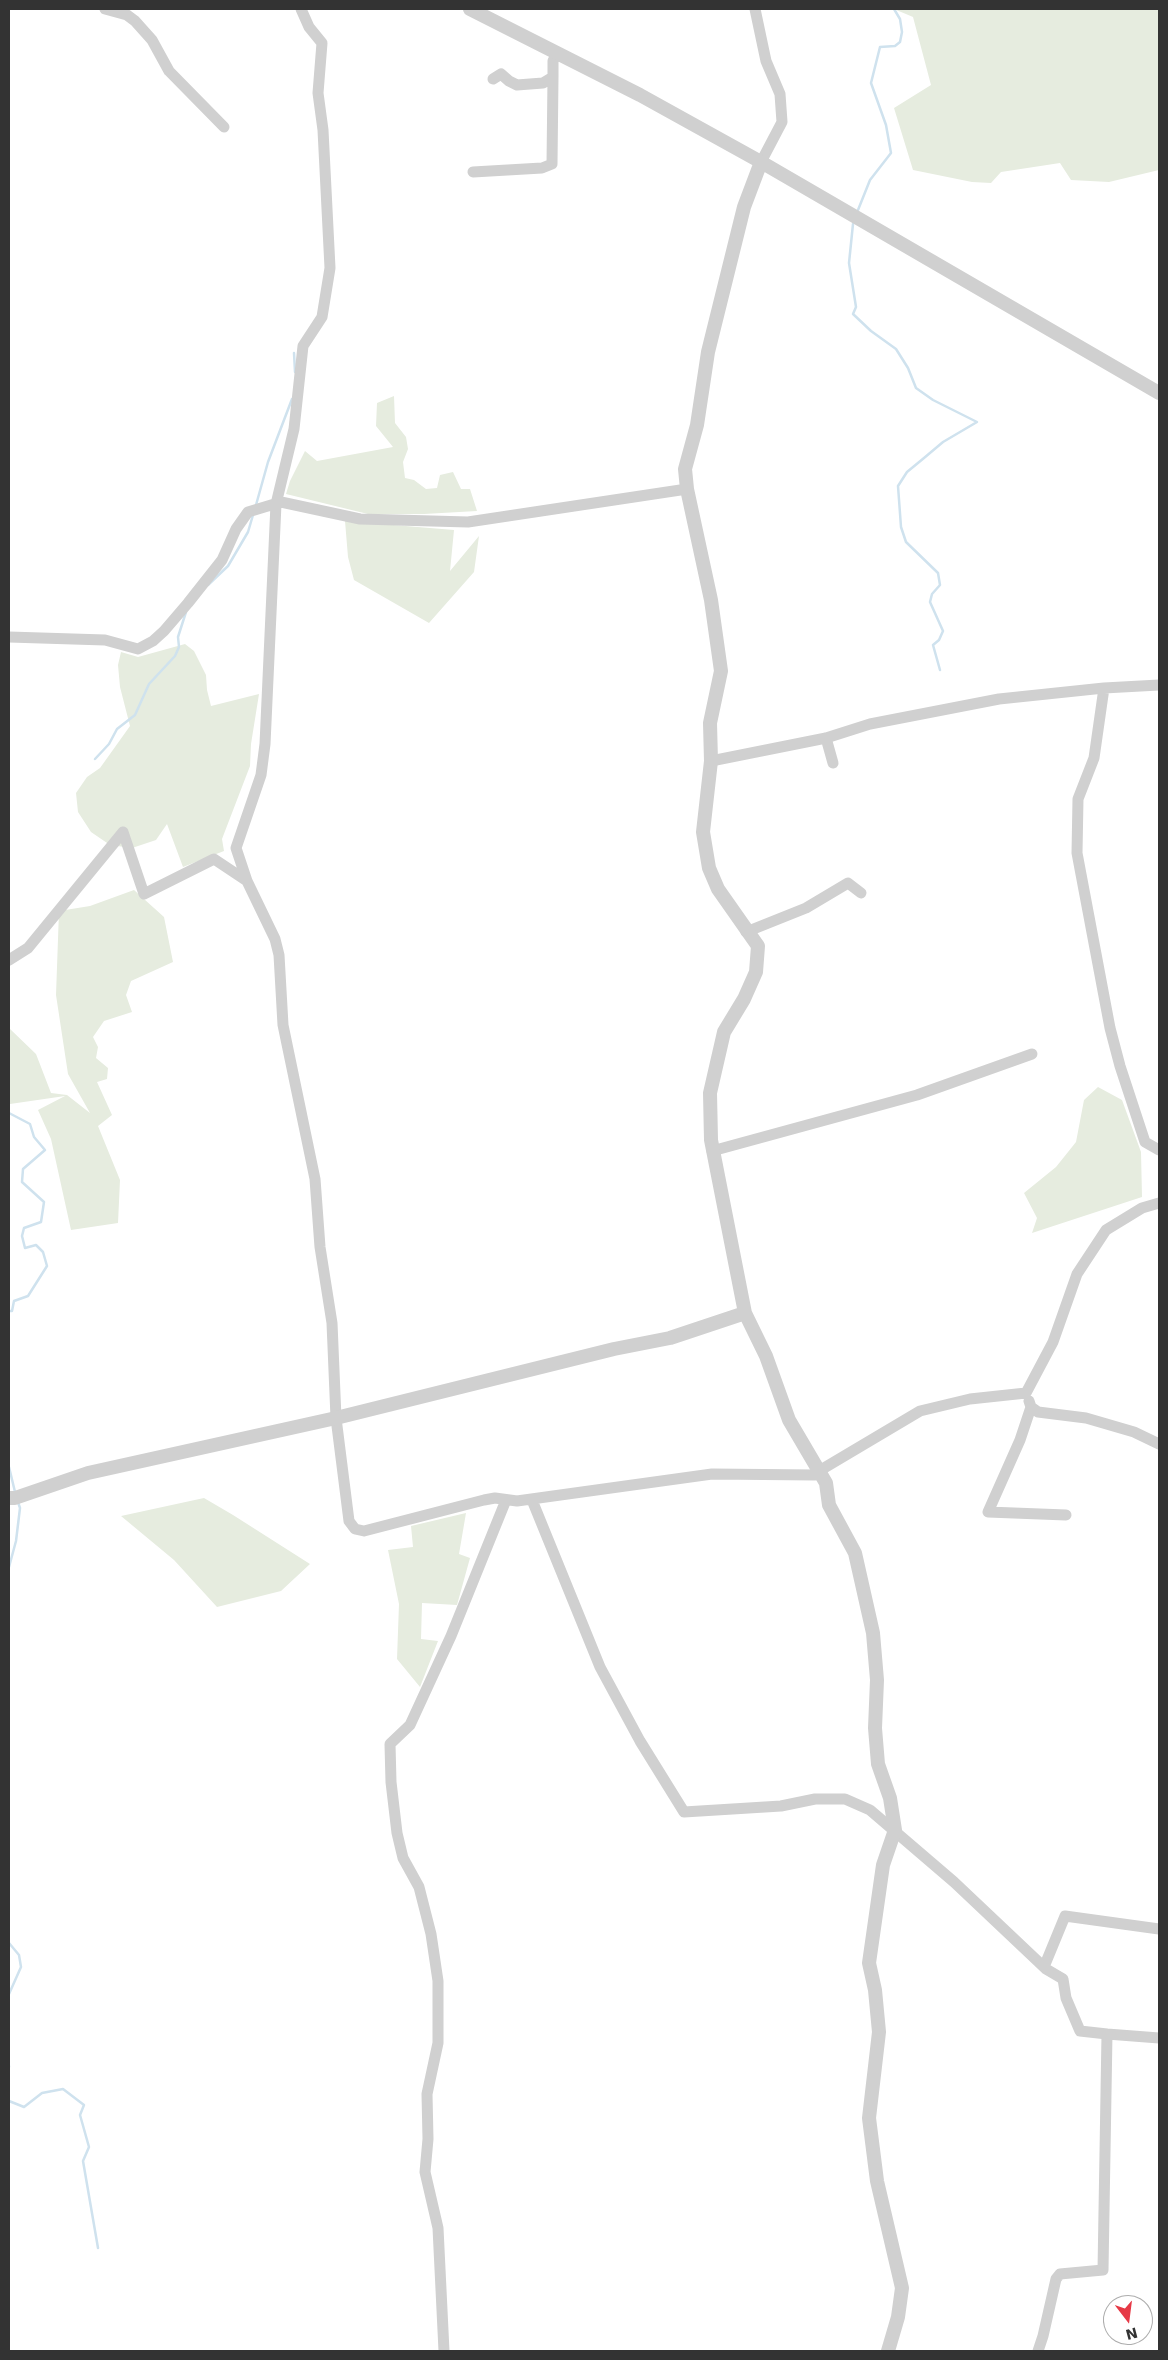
<!DOCTYPE html>
<style>
body{margin:0}
#map{position:relative;width:1168px;height:2360px;overflow:hidden;background:#fff;font-family:"DejaVu Sans",sans-serif}
canvas{display:block}
.frame{position:absolute;inset:0;border:10px solid #333;pointer-events:none}
.north{position:absolute;left:1103px;top:2295px;width:50px;height:50px;box-sizing:border-box;background:#fff;border:1px solid #adadad;border-radius:50%;rotate:165deg;font-size:14px;font-weight:700;line-height:20px;text-align:center;color:#333}
.north::after{content:'';display:block;margin:auto;width:18px;height:22px;background:#e63946;clip-path:polygon(50% 0,100% 100%,50% 72%,0 100%)}
</style>
<div id="map">
<canvas width="1168" height="2360"></canvas>
<div class="frame"></div>
<div class="north">N</div>
</div>
<script>
const context = document.querySelector('canvas').getContext('2d');
context.lineJoin = 'round';
function paint(path, color) { context.fillStyle = color; context.fill(path, 'evenodd'); }
const shape = rows => new Path2D(rows.map(r => 'M' + r).join(''));
function trace(path, color, width, dash) { context.strokeStyle = color; context.lineWidth = width; context.lineCap = dash ? 'butt' : 'round'; context.setLineDash(dash || []); context.stroke(path); }
paint(shape([
 [894,9,1159,9,1159,170,1109,182,1071,180,1060,163,1001,172,991,183,972,182,913,170,894,108,931,85,913,17],
 [394,396,395,423,406,437,408,449,403,462,405,478,414,480,426,489,437,488,440,475,453,472,461,489,470,489,477,511,424,514,368,514,286,494,290,481,305,451,317,461,393,447,376,426,377,403],
 [345,521,454,530,450,571,479,536,474,572,429,623,354,580,348,557],
 [185,644,194,651,206,675,207,690,211,706,259,694,251,744,250,766,222,839,224,851,183,867,167,824,156,840,132,848,110,845,91,832,78,812,76,793,87,777,100,768,130,726,120,687,118,665,121,652,138,657],
 [134,890,164,917,173,962,131,981,126,995,132,1012,104,1021,93,1037,98,1047,96,1058,108,1068,107,1079,97,1082,112,1115,98,1126,120,1180,118,1223,71,1230,51,1139,38,1110,65,1096,10,1104,9,1028,36,1054,51,1093,67,1095,90,1113,68,1074,56,995,59,911,90,906],
 [1098,1087,1122,1100,1141,1152,1142,1197,1032,1233,1037,1218,1024,1193,1056,1167,1076,1142,1084,1100],
 [204,1498,233,1515,310,1564,281,1591,217,1607,174,1560,121,1516],
 [466,1513,459,1554,470,1558,457,1605,422,1603,421,1639,438,1641,420,1687,397,1659,399,1604,388,1550,413,1547,411,1526]
]), '#e6ecdf');
trace(shape([
 [858,210,870,180,891,153,886,125,871,83,880,47,895,46,900,42,902,32,900,19,894,9],
 [853,224,849,263,856,307,853,314,871,331,896,349,908,368,916,388,933,400,977,422,943,442,924,458,907,472,898,486,901,527,906,542,938,573,940,585,932,594,930,602,943,631,939,640,933,645,940,670],
 [294,353,295,372],
 [256,505,268,462,292,399],
 [208,585,228,566,248,532,253,515],
 [95,759,109,744,117,729,135,715,149,684,175,656,179,647,178,637,186,612],
 [9,1113,30,1124,34,1137,45,1150,23,1169,22,1182,44,1202,41,1222,24,1228,22,1236,25,1248,36,1245,43,1252,47,1266,28,1296,14,1301,12,1311,9,1311],
 [9,1467,15,1492],
 [9,1567,16,1541,20,1508,18,1502],
 [9,1943,19,1955,21,1967,9,1994],
 [9,2066,9,2067],
 [9,2101,24,2107,42,2093,63,2089,84,2105,80,2115,89,2147,83,2161,98,2248]
]), '#cfe2ee', 2.5);
trace(shape([
 [105,9,127,15,135,21,152,40,169,71,224,127],
 [301,9,309,27,322,43,318,93,323,130,330,268,322,317,303,346,294,429,276,504,265,744,261,775,236,848,247,881,275,939,279,955,283,1025,315,1179,320,1247,332,1323,336,1418,349,1521,355,1529,364,1531,484,1500,495,1498,517,1501,712,1474,815,1475,819,1471,920,1411,970,1399,1026,1393,1053,1342,1077,1274,1106,1230,1142,1208,1159,1203],
 [755,9,766,61,780,94,782,122,761,162],
 [493,79,501,74,509,81,517,85,543,83,553,77,553,61,557,53],
 [473,172,542,168,552,164,553,77],
 [9,637,105,640,138,649,153,641,164,631,188,603,222,560,236,529,248,512,281,502,360,519,468,522,687,489],
 [1104,688,1159,685],
 [826,738,833,763],
 [711,761,826,738,870,724,999,699,1104,688,1094,758,1078,799,1077,853,1110,1028,1120,1066,1145,1142,1159,1150],
 [746,932,806,908,848,883,861,893],
 [9,960,28,948,123,832,144,894,214,859,247,881],
 [712,1151,917,1095,1032,1054],
 [1029,1401,1031,1407,1038,1412,1086,1418,1134,1432,1159,1444],
 [1031,1407,1020,1440,988,1512,1066,1515],
 [532,1500,600,1667,640,1741,684,1812,781,1806,815,1799,845,1799,870,1810,954,1882,1046,1969,1063,1979,1066,1998,1080,2031,1107,2034],
 [1044,1967,1065,1916,1159,1929],
 [444,2351,438,2228,425,2172,428,2139,427,2094,438,2043,438,1981,431,1934,419,1887,403,1858,397,1833,391,1782,390,1744,410,1725,451,1636,506,1500],
 [1038,2351,1043,2336,1056,2279,1060,2274,1103,2270,1107,2034,1159,2038]
]), '#d0d0d0', 11);
trace(shape([
 [470,9,640,95,761,162,1159,393],
 [761,162,744,207,708,352,697,425,685,469,687,489,711,600,721,671,710,723,711,761,703,832,709,868,718,889,758,946,756,972,744,999,724,1032,710,1093,711,1140,745,1313,766,1356,789,1420,826,1483,829,1505,855,1553,873,1633,877,1680,875,1728,878,1764,890,1798,895,1830,883,1865,869,1963,875,1990,879,2032,869,2118,877,2181,902,2288,898,2317,888,2351],
 [9,1498,15,1498,88,1473,336,1418,614,1349,670,1338,745,1313]
]), '#d0d0d0', 14);
</script>
